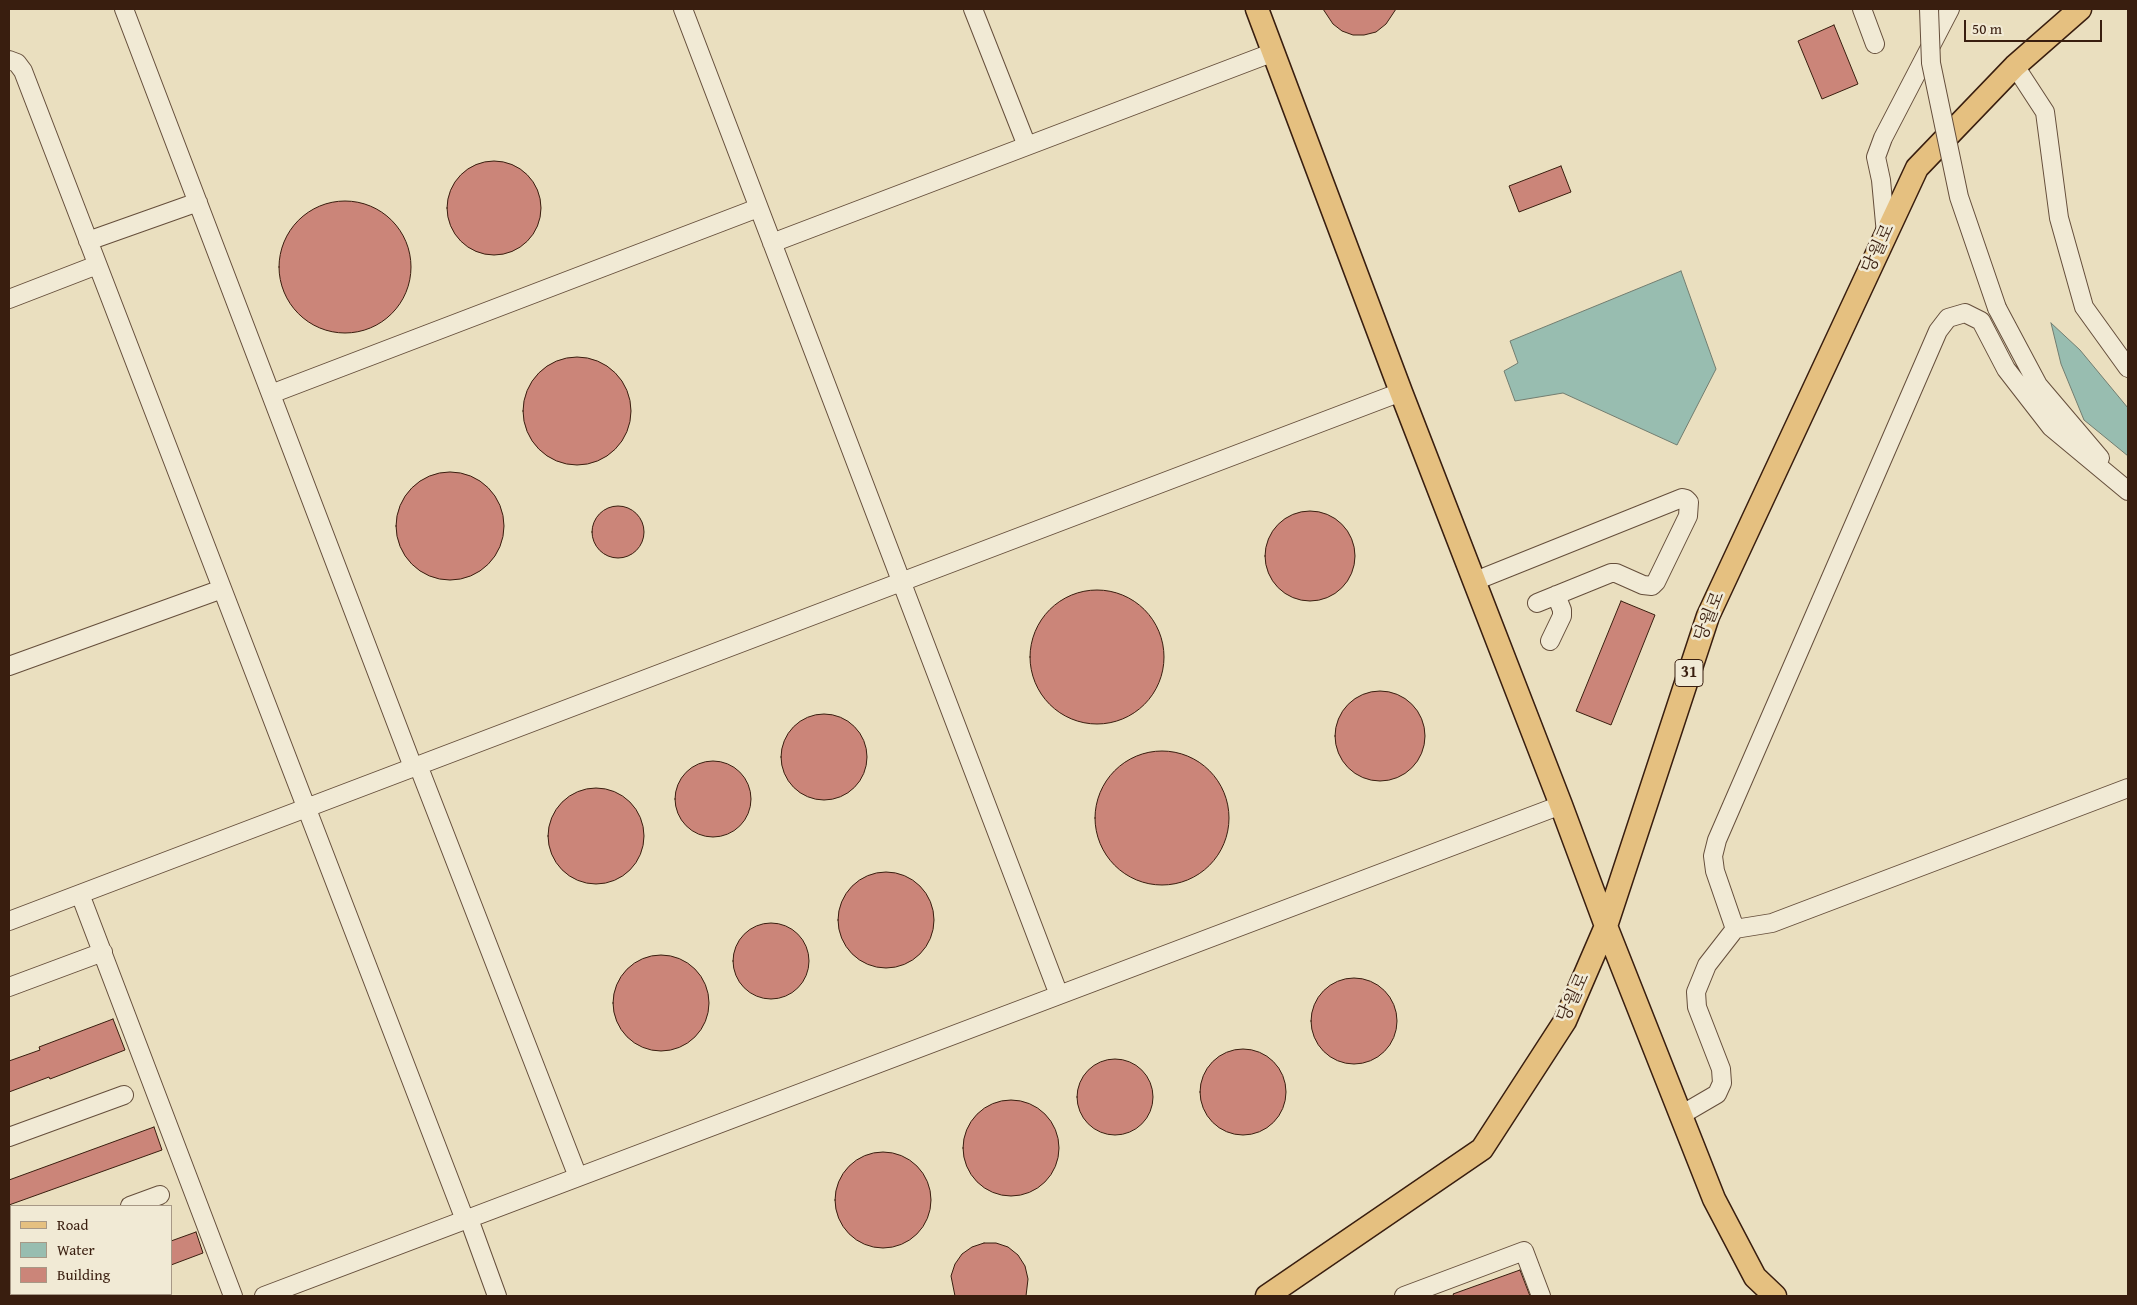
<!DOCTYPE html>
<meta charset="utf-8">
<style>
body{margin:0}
#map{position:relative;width:2137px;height:1305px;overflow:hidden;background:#eadfbf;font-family:"Gentium Book Plus",serif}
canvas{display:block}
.frame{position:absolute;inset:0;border:10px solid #391e0f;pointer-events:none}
.legend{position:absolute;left:10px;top:1205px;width:162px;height:90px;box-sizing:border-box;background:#f1ead5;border:1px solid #a79886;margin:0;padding:6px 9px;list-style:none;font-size:15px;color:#391e0f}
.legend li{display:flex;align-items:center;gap:10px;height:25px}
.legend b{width:25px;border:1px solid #a79886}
.scale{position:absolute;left:1964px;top:20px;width:138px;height:22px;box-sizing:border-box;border:2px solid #391e0f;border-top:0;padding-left:6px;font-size:15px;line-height:18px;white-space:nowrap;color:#391e0f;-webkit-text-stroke:4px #f1ead5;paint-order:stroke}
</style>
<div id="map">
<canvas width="2137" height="1305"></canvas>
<div class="frame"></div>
<ul class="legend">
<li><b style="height:6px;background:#e5c080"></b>Road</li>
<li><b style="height:14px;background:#98bdb0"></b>Water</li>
<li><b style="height:14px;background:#cb8579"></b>Building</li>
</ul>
<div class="scale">50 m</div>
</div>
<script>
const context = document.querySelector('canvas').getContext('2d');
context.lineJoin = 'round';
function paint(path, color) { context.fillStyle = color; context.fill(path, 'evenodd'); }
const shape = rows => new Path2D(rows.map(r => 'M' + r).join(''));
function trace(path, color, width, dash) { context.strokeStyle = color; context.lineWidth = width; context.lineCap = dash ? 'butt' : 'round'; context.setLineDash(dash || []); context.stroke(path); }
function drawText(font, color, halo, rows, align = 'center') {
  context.font = font + ' "Gentium Book Plus","Noto Serif KR",serif'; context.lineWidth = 5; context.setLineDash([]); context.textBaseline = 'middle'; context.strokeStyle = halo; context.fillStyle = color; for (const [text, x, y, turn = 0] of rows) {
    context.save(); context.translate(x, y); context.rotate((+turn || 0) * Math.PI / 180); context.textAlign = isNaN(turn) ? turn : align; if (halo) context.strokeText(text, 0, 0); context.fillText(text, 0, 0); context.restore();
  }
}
const water = shape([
 [1681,271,1716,369,1677,445,1563,393,1515,401,1504,371,1518,363,1510,341,1681,271],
 [2051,323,2080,350,2128,408,2128,456,2084,420,2061,364,2051,323]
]);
paint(water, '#98bdb0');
trace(water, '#727d70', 1);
const building = shape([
 [1323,9,1396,9,1386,24,1376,32,1364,35,1353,35,1342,31,1333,24,1323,9],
 [1834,25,1858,84,1822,99,1798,41,1834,25],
 '447 208a47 47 0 1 1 94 0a47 47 0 1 1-94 0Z',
 [1561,166,1571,192,1519,212,1509,186,1561,166],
 '279 267a66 66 0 1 1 132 0a66 66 0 1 1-132 0Z',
 '523 411a54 54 0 1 1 108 0a54 54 0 1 1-108 0Z',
 '396 526a54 54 0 1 1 108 0a54 54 0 1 1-108 0Z',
 '592 532a26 26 0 1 1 52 0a26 26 0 1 1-52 0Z',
 '1265 556a45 45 0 1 1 90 0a45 45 0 1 1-90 0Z',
 '1030 657a67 67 0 1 1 134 0a67 67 0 1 1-134 0Z',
 [1621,601,1655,615,1611,725,1576,711,1621,601],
 '1335 736a45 45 0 1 1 90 0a45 45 0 1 1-90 0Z',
 '781 757a43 43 0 1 1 86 0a43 43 0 1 1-86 0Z',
 '1095 818a67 67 0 1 1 134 0a67 67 0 1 1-134 0Z',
 '675 799a38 38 0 1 1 76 0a38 38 0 1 1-76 0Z',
 '548 836a48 48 0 1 1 96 0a48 48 0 1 1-96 0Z',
 '838 920a48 48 0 1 1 96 0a48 48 0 1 1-96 0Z',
 '733 961a38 38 0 1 1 76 0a38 38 0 1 1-76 0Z',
 '613 1003a48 48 0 1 1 96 0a48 48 0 1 1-96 0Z',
 '1311 1021a43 43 0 1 1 86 0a43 43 0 1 1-86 0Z',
 [113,1019,125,1050,50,1079,49,1077,9,1092,9,1061,40,1050,39,1047,113,1019],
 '1200 1092a43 43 0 1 1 86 0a43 43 0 1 1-86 0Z',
 '1077 1097a38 38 0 1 1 76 0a38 38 0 1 1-76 0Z',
 '963 1148a48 48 0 1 1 96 0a48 48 0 1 1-96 0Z',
 [154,1127,162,1150,9,1205,9,1180,154,1127],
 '835 1200a48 48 0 1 1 96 0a48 48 0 1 1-96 0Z',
 [196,1232,203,1253,171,1265,171,1241,196,1232],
 [984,1243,996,1243,1008,1247,1018,1255,1025,1266,1028,1279,1026,1296,955,1296,951,1276,955,1264,962,1254,972,1247,984,1243],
 [1520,1270,1530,1296,1454,1296,1453,1294,1520,1270]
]);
paint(building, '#cb8579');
trace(building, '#391e0f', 1);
const minor = shape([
 [124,9,413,767],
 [683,9,1059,995],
 [973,9,1027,146],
 [1862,9,1875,44],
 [9,60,17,63,23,71,465,1220],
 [2015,66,2045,112,2059,218,2084,307,2128,368],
 [1886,234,1881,180,1876,157,1883,138,1950,9],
 [88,241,198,202],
 [772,243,1274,52],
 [9,299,97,265],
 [1997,308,2038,385,2100,458],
 [271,394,758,208],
 [1475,581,1682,498,1686,499,1689,502,1688,516,1656,582,1652,586,1643,585,1616,573,1611,573,1537,603],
 [1550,641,1562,616,1562,610,1556,595],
 [9,666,222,589],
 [418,765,578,1177],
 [80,894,1401,392],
 [9,921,80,894,233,1296],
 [1735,929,1772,923,2128,788],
 [9,987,103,952],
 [1681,1115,1717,1094,1722,1083,1721,1069,1697,1007,1696,992,1707,965,1735,929,1715,871,1713,856,1717,840,1938,331,1948,318,1965,313,1981,321,2006,369,2051,427,2128,491],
 [9,1137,124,1095],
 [130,1206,160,1195],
 [469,1219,497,1296],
 [9,1253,11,1252],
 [264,1296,1561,805],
 [1404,1296,1524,1251,1541,1296]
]);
const major = shape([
 [1257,9,1401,392,1561,805,1606,926,1714,1199,1755,1277,1775,1296],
 [1267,1296,1482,1149,1565,1021,1606,926,1708,616,1917,168,2015,66,2080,9]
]);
trace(minor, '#654e3b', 20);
trace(major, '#391e0f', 25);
trace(minor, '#f1ead5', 18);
trace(major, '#e5c080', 22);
const minorBridge = shape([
 [1929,9,1931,63,1959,197,1997,308]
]);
trace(minorBridge, '#654e3b', 20, []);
trace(minorBridge, '#f1ead5', 18);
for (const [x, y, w] of [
 [1689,673,28]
]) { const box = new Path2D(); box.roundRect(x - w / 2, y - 13.5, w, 27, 4); context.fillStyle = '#f1ead5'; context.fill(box); trace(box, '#391e0f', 1); }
drawText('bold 16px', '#391e0f', null, [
 ["31",1689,673]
]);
drawText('18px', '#391e0f', '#f1ead5', [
 ["당월로",1879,249,-65],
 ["당월로",1710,617,-68],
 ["당월로",1574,998,-65]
]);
</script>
